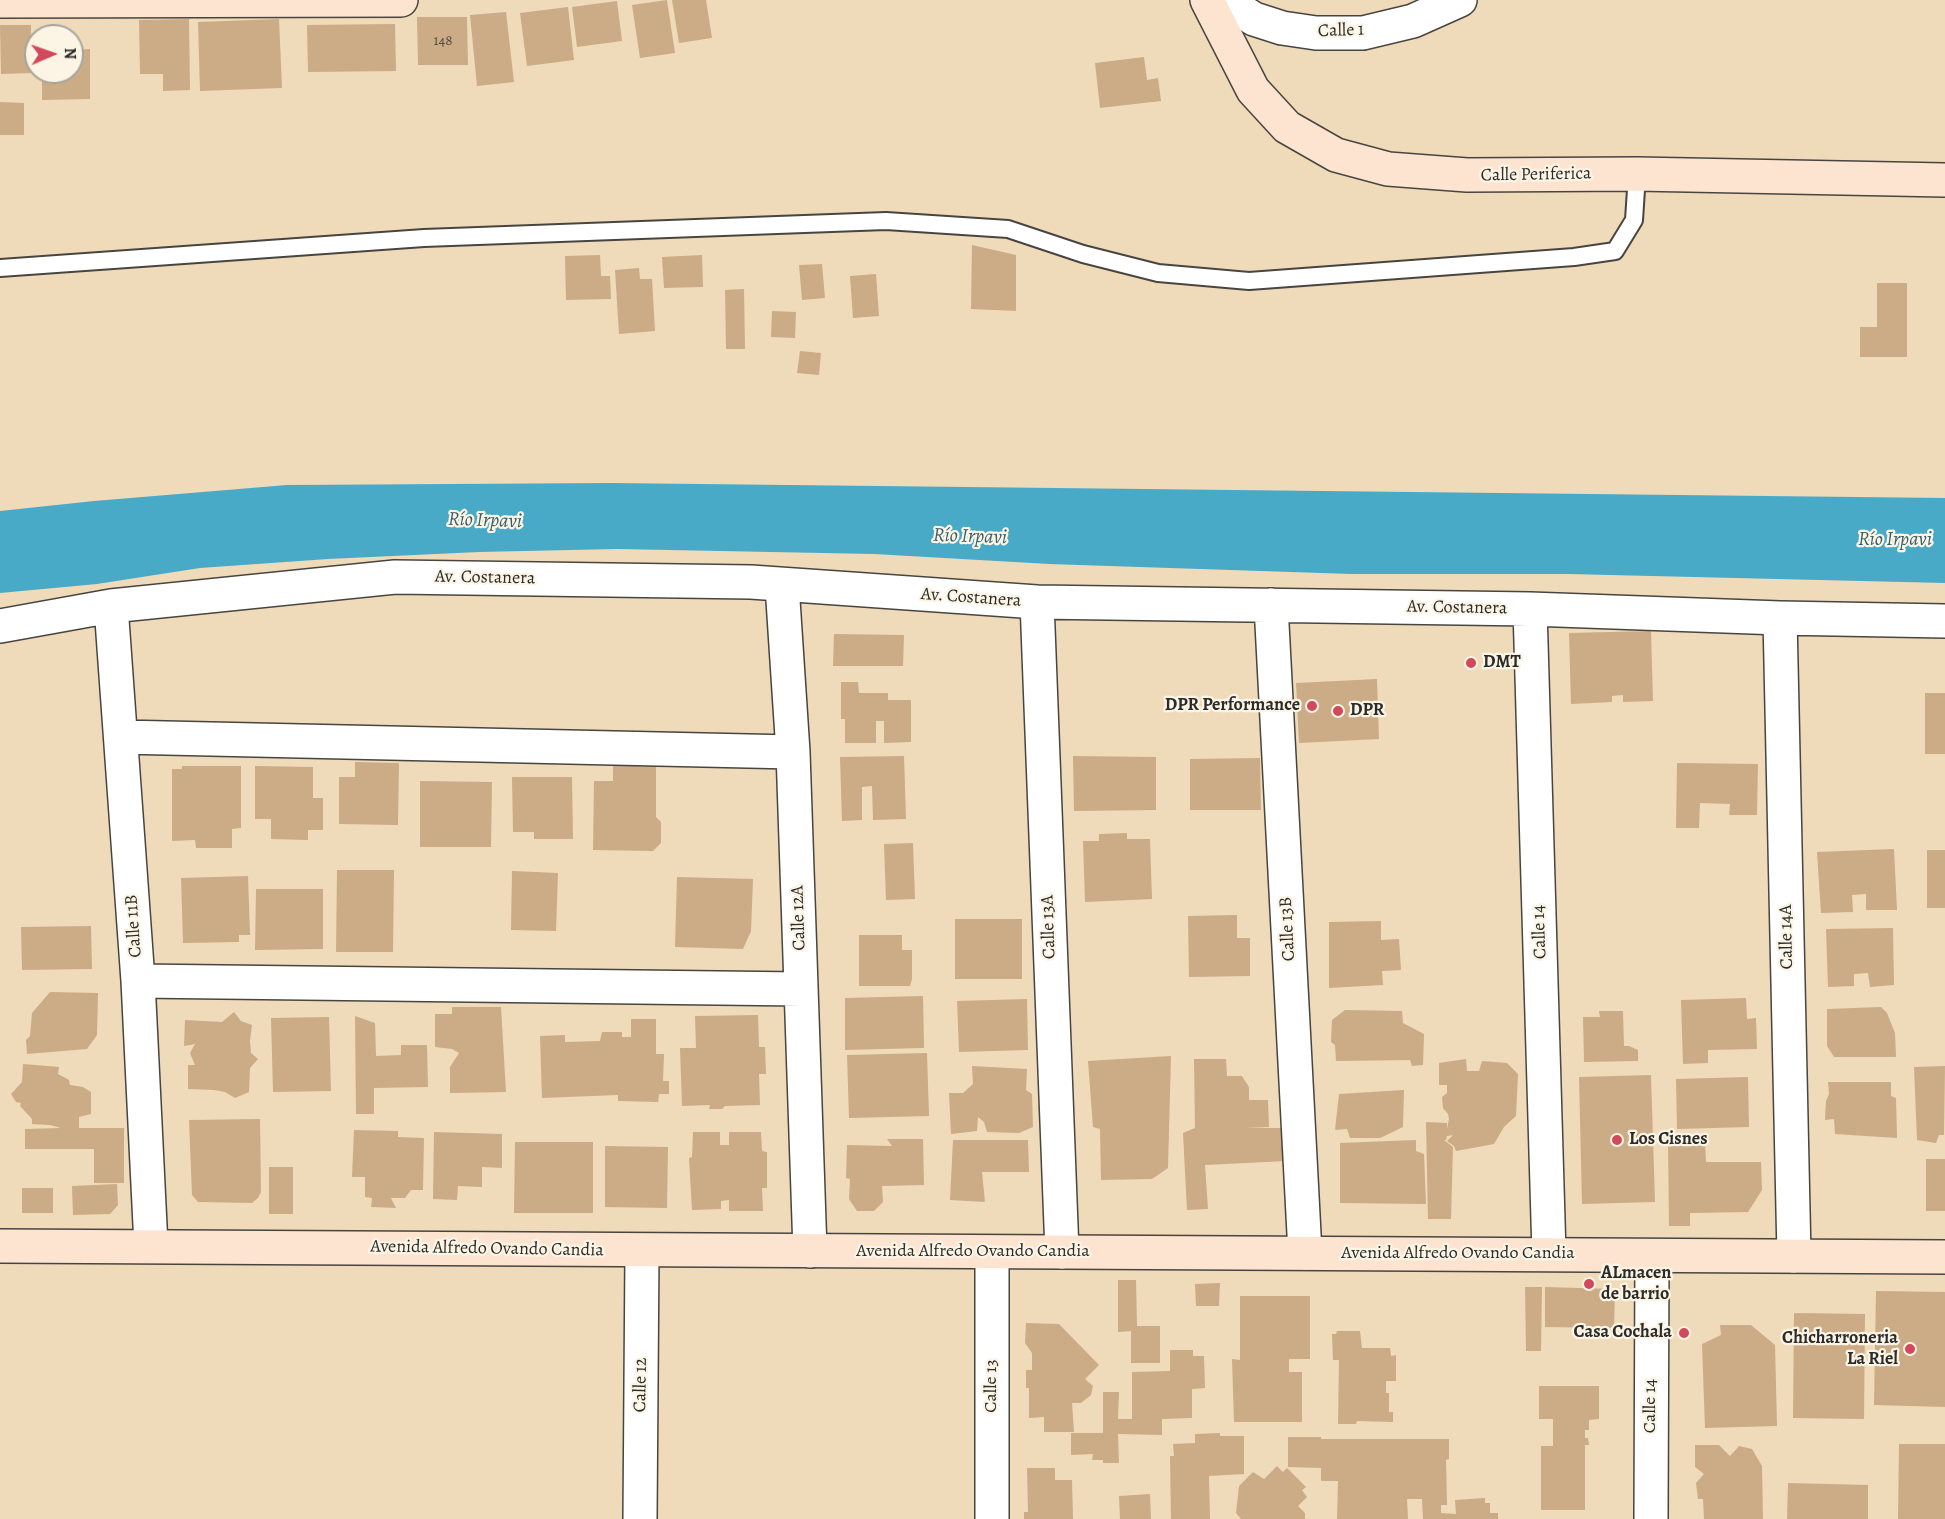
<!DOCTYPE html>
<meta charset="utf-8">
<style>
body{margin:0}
#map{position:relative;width:1945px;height:1519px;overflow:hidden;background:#efdbb9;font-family:Alegreya,serif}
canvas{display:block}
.north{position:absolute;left:24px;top:24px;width:60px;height:60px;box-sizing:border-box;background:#fcf5e5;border:2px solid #a8a49b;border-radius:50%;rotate:88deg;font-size:16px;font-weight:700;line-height:24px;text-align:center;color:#2b2b2b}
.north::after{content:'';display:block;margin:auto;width:21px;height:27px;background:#d1495b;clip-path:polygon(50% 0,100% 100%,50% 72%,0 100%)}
</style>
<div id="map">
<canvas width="1945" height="1519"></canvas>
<div class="north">N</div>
</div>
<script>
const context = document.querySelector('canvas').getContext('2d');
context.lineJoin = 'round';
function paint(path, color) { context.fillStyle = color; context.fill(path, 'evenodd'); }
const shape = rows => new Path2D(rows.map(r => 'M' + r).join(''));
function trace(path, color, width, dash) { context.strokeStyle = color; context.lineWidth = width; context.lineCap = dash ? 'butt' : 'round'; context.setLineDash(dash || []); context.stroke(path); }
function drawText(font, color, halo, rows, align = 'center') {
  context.font = font + ' Alegreya,serif'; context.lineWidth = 4.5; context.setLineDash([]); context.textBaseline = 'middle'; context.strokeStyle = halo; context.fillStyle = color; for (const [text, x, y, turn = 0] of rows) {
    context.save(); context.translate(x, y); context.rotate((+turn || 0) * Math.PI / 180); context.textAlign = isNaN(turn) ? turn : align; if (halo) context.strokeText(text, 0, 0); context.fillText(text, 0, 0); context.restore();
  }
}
paint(shape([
 [611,483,1945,498,1945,583,1568,574,1351,574,1049,564,874,554,617,549,479,552,328,559,200,568,97,584,0,593,0,511,94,501,287,485]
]), '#49aac8');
paint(shape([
 [667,0,675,53,640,58,632,5],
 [672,0,706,0,712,38,679,43],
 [617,1,622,41,577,47,572,7],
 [568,7,574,60,527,66,520,13],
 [506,12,514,82,477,86,470,15],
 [417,17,467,17,468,65,418,65],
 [189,19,190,90,163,91,163,74,140,74,139,20],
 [279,19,282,88,200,91,198,22],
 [395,24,396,71,308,72,307,25],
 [0,25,31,25,31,73,1,74],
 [90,49,90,99,42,100,42,72,72,72,72,50],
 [1144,57,1147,80,1158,78,1161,101,1100,108,1095,63],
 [0,102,24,103,24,135,0,135],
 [972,245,1016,255,1016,311,971,309],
 [600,255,601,276,610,276,611,299,566,300,565,256],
 [702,255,703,287,664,288,662,257],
 [822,264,825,298,802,300,799,265],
 [639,268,640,279,652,279,655,331,619,334,615,270],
 [876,274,879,316,853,318,850,276],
 [1877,283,1907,283,1907,357,1860,357,1860,327,1877,327],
 [744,289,745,349,726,349,725,290],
 [772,311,796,312,795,338,771,337],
 [800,351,821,353,819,375,797,373],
 [1651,631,1653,701,1623,702,1623,695,1612,696,1612,702,1571,704,1569,633],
 [834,634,904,635,903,666,833,666],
 [1377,679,1379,739,1299,743,1296,683],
 [841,682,858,682,859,693,888,693,888,700,911,700,911,742,884,743,884,721,876,721,876,743,845,743,845,719,841,719],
 [1925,693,1945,693,1945,754,1925,754],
 [904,756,906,819,873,820,872,786,862,787,862,820,842,821,840,757],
 [1073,756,1156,757,1156,810,1074,811],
 [1260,758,1261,810,1190,810,1190,759],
 [355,762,399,763,398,825,339,824,339,777,355,777],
 [613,763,656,764,656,817,661,822,661,843,653,851,593,850,594,781,613,781],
 [1677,763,1758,764,1757,815,1729,815,1730,804,1700,803,1699,828,1676,828],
 [182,766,241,766,241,828,232,829,232,848,196,848,195,840,172,841,172,769,182,769],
 [255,766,313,767,313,798,323,798,323,830,308,830,308,840,271,839,271,819,255,819],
 [512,777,572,777,573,839,534,839,534,832,513,832],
 [420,781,492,782,491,847,420,847],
 [1127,833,1127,839,1150,839,1152,899,1085,902,1083,841,1099,841,1099,834],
 [913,843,915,899,886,900,884,844],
 [1894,849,1897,910,1866,910,1866,894,1852,895,1853,912,1821,913,1817,852],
 [1927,850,1945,850,1945,908,1927,908],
 [337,870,394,870,393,952,336,952],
 [512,871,558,873,556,931,511,930],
 [248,876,250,935,239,935,239,942,183,943,181,878],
 [677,877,753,879,751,931,743,949,675,947],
 [256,889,323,889,323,949,255,950],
 [1237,915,1237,938,1250,938,1250,976,1189,977,1188,916],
 [955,919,1022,919,1022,979,955,979],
 [1381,921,1381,940,1399,939,1401,970,1382,971,1383,985,1329,988,1329,922],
 [91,926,92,969,22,970,21,927],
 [1893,928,1894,985,1870,987,1868,973,1854,974,1854,986,1828,987,1826,929],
 [859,935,902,935,902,950,912,950,912,979,910,986,859,986],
 [50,992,98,993,97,1035,87,1049,27,1054,26,1040,30,1036,32,1013],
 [923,996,924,1048,845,1050,845,998],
 [1746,998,1747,1019,1756,1018,1757,1049,1708,1050,1708,1063,1683,1064,1681,1000],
 [1027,999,1028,1050,959,1052,957,1001],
 [452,1007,501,1007,506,1092,450,1093,450,1067,459,1053,452,1049,435,1047,435,1014,452,1014],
 [1881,1007,1887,1013,1895,1033,1896,1057,1834,1057,1827,1046,1827,1009],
 [1345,1010,1402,1011,1403,1023,1424,1034,1423,1065,1412,1066,1410,1060,1336,1061,1335,1045,1331,1042,1332,1020],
 [1599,1011,1623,1011,1624,1046,1629,1046,1638,1050,1638,1061,1584,1062,1583,1017,1600,1017],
 [234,1012,241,1021,252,1025,250,1041,251,1053,258,1059,250,1068,249,1092,235,1098,225,1092,214,1090,188,1089,188,1065,195,1065,190,1053,195,1044,184,1046,185,1020,222,1022],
 [758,1015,759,1047,765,1047,766,1074,759,1074,760,1105,725,1106,722,1109,709,1109,710,1105,682,1106,680,1048,696,1048,695,1016],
 [355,1016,375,1023,376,1056,401,1055,401,1045,427,1045,428,1087,374,1088,374,1114,356,1114],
 [329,1017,331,1091,273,1092,271,1018],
 [631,1019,656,1019,656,1054,664,1054,663,1081,669,1081,669,1094,659,1094,658,1102,618,1101,618,1095,542,1098,540,1036,565,1035,565,1042,600,1041,602,1032,622,1032,622,1037,631,1037],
 [927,1053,929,1116,849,1118,847,1055],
 [1171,1056,1168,1168,1152,1179,1101,1180,1100,1129,1093,1127,1088,1061],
 [1194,1059,1226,1059,1227,1076,1242,1076,1249,1087,1249,1100,1268,1100,1269,1127,1246,1128,1285,1128,1286,1161,1205,1165,1208,1209,1187,1210,1183,1133,1195,1128],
 [1466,1059,1467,1071,1479,1071,1482,1061,1507,1063,1518,1074,1516,1116,1504,1127,1494,1144,1456,1151,1454,1146,1447,1141,1453,1135,1447,1136,1446,1140,1444,1140,1453,1147,1451,1219,1428,1219,1426,1122,1447,1123,1447,1129,1449,1119,1448,1114,1443,1108,1442,1097,1447,1093,1447,1085,1439,1085,1439,1063],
 [23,1064,59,1067,58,1074,69,1080,70,1085,83,1087,91,1092,91,1114,79,1117,79,1128,124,1128,124,1183,94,1183,94,1149,25,1149,25,1129,61,1128,50,1125,32,1124,32,1119,20,1106,21,1103,16,1102,11,1094,22,1082],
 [972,1066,1027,1069,1026,1090,1032,1094,1033,1127,1019,1133,987,1132,984,1122,978,1117,977,1131,951,1134,949,1093,963,1093,973,1084],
 [1945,1066,1944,1135,1939,1135,1936,1143,1917,1140,1914,1067],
 [1651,1075,1655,1202,1582,1204,1579,1077],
 [1748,1077,1749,1127,1677,1129,1676,1079],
 [1828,1082,1891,1082,1891,1096,1896,1098,1897,1138,1835,1134,1834,1119,1825,1120,1826,1101,1829,1094],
 [1404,1090,1403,1127,1380,1138,1350,1138,1347,1129,1335,1130,1339,1094],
 [260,1119,261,1192,258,1198,252,1203,198,1202,192,1195,189,1120],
 [354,1130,398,1131,398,1137,424,1138,423,1190,411,1190,405,1198,391,1198,396,1208,371,1207,372,1198,365,1197,365,1177,352,1177],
 [434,1132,502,1134,502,1168,482,1167,482,1187,458,1186,457,1200,433,1199],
 [693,1132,720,1132,720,1145,729,1145,729,1132,761,1132,762,1151,767,1152,767,1188,762,1188,763,1211,729,1211,729,1200,721,1201,721,1209,692,1210,689,1158,692,1157],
 [887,1139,923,1139,924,1185,882,1186,883,1202,874,1211,857,1211,849,1199,850,1179,846,1178,847,1145,892,1146],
 [953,1140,1028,1140,1029,1172,982,1172,985,1202,950,1200],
 [1416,1140,1416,1151,1424,1154,1426,1204,1340,1203,1340,1143],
 [1668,1141,1705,1141,1706,1162,1761,1162,1762,1190,1748,1212,1690,1213,1690,1226,1669,1226],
 [515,1142,593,1142,593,1213,514,1213],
 [605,1146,668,1147,667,1208,605,1207],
 [1926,1159,1945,1159,1945,1211,1926,1211],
 [269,1167,293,1167,293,1214,269,1214],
 [117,1184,118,1205,110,1214,73,1215,72,1186],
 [22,1188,53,1188,53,1213,22,1213],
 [1118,1280,1136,1280,1137,1326,1160,1326,1160,1363,1131,1363,1131,1331,1118,1332],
 [1220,1283,1219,1306,1196,1306,1195,1284],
 [1525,1287,1542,1287,1541,1351,1526,1351],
 [1545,1287,1615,1289,1614,1328,1545,1327],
 [1876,1291,1945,1292,1945,1407,1874,1405],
 [1240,1296,1310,1296,1310,1359,1289,1359,1289,1372,1302,1372,1302,1422,1234,1422,1232,1359,1240,1360],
 [1794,1313,1865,1314,1864,1419,1793,1418],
 [1026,1323,1059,1324,1099,1365,1085,1379,1093,1386,1091,1395,1081,1403,1072,1403,1074,1432,1044,1432,1044,1417,1029,1418,1029,1388,1026,1388,1026,1370,1032,1370,1032,1353,1025,1343],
 [1720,1325,1751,1325,1775,1345,1777,1426,1705,1428,1702,1344,1721,1335],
 [1337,1331,1360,1331,1362,1348,1390,1348,1391,1356,1396,1355,1396,1381,1386,1381,1386,1393,1389,1393,1389,1412,1393,1412,1393,1422,1357,1421,1356,1424,1338,1424,1339,1360,1333,1360,1332,1334,1336,1334],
 [1170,1350,1193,1350,1193,1356,1204,1356,1205,1388,1192,1389,1192,1418,1162,1419,1162,1435,1118,1434,1119,1463,1103,1463,1103,1460,1092,1460,1093,1454,1071,1455,1071,1433,1103,1433,1103,1392,1119,1392,1118,1419,1132,1419,1132,1372,1170,1371],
 [1539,1386,1599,1386,1599,1419,1589,1420,1589,1430,1585,1430,1585,1438,1588,1438,1589,1445,1585,1445,1585,1510,1541,1510,1541,1446,1553,1446,1553,1419,1539,1419],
 [1220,1433,1220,1436,1244,1436,1244,1474,1209,1476,1210,1519,1171,1519,1170,1456,1174,1456,1173,1444,1195,1443,1195,1434],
 [1288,1437,1321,1437,1321,1439,1449,1439,1449,1459,1446,1460,1447,1505,1441,1505,1441,1513,1456,1514,1455,1500,1485,1498,1485,1503,1490,1503,1490,1513,1498,1513,1498,1519,1423,1519,1422,1499,1407,1499,1408,1519,1337,1519,1338,1481,1321,1481,1321,1468,1288,1467],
 [1899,1444,1945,1444,1945,1519,1898,1519],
 [1695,1445,1719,1445,1730,1456,1739,1446,1752,1449,1762,1466,1763,1519,1704,1519,1703,1499,1698,1499,1696,1483,1704,1474,1695,1467],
 [1277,1466,1283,1472,1287,1468,1306,1487,1302,1490,1307,1497,1298,1506,1305,1513,1305,1519,1241,1519,1236,1513,1239,1486,1253,1472,1264,1479],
 [1027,1468,1055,1468,1055,1480,1072,1480,1073,1519,1024,1519,1024,1512,1028,1512],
 [1788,1483,1868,1485,1868,1519,1787,1519],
 [1150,1494,1151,1519,1120,1519,1119,1496]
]), '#ccab87');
const lane = shape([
 [0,268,424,238,886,221,1008,229,1083,254,1158,273,1249,281,1574,257,1615,251,1634,220,1637,174]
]);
const street = shape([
 [1224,0,1254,19,1282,28,1316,33,1363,33,1413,21,1460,0],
 [782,585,793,752,810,1251],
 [1037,602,1062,1252],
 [1271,605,1305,1253],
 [111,606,138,981,151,1246],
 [1530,609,1549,1254],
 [1780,618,1794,1256],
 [0,626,111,606,395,577,751,582,1037,602,1530,609,1780,618,1945,621],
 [121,737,793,752],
 [138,981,801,989],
 [640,1519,642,1251],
 [992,1519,992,1253],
 [1651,1519,1652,1256]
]);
const secondary = shape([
 [1207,0,1253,90,1287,127,1336,155,1388,169,1467,175,1637,174,1945,180],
 [0,1,401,0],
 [0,1246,1945,1257]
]);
trace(lane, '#484540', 20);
trace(street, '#484540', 36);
trace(secondary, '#484540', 36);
trace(lane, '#fff', 16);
trace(street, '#fff', 33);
trace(secondary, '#fde4d1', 33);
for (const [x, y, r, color] of [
 [1471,663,6,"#d1495b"],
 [1312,706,6,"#d1495b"],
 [1338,711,6,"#d1495b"],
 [1617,1140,6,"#d1495b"],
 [1589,1284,6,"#d1495b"],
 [1684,1333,6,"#d1495b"],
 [1910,1349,6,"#d1495b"]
]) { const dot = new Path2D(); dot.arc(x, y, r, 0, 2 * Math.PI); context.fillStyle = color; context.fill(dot); trace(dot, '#fcf5e5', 2); }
drawText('15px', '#534b42', null, [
 ["148",443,41]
]);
drawText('18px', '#2b2b2b', '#fcf5e5', [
 ["Calle 1",1341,31,-2],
 ["Calle Periferica",1536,175,-1],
 ["Av. Costanera",485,578,1],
 ["Av. Costanera",971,598,4],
 ["Av. Costanera",1457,608,1],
 ["Calle 12A",799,918,-92],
 ["Calle 11B",134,926,-94],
 ["Calle 13A",1049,927,-92],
 ["Calle 13B",1288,929,-93],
 ["Calle 14",1540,932,-92],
 ["Calle 14A",1787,937,-91],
 ["Avenida Alfredo Ovando Candia",487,1249,1],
 ["Avenida Alfredo Ovando Candia",973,1252],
 ["Avenida Alfredo Ovando Candia",1458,1254],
 ["Calle 12",641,1385,-89],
 ["Calle 13",992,1386,-90],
 ["Calle 14",1651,1406,-90]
]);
drawText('bold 18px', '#2b2b2b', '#fcf5e5', [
 ["DMT",1483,663],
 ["DPR Performance",1300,706,"right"],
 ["DPR",1350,711],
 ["Los Cisnes",1629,1140],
 ["ALmacen",1601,1274],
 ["de barrio",1601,1295],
 ["Casa Cochala",1672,1333,"right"],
 ["Chicharroneria",1898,1339,"right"],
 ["La Riel",1898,1360,"right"]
], 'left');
drawText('italic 20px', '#375e6a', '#fcf5e5', [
 ["Río Irpavi",485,521,2],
 ["Río Irpavi",970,537,2],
 ["Río Irpavi",1895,540]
]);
</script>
